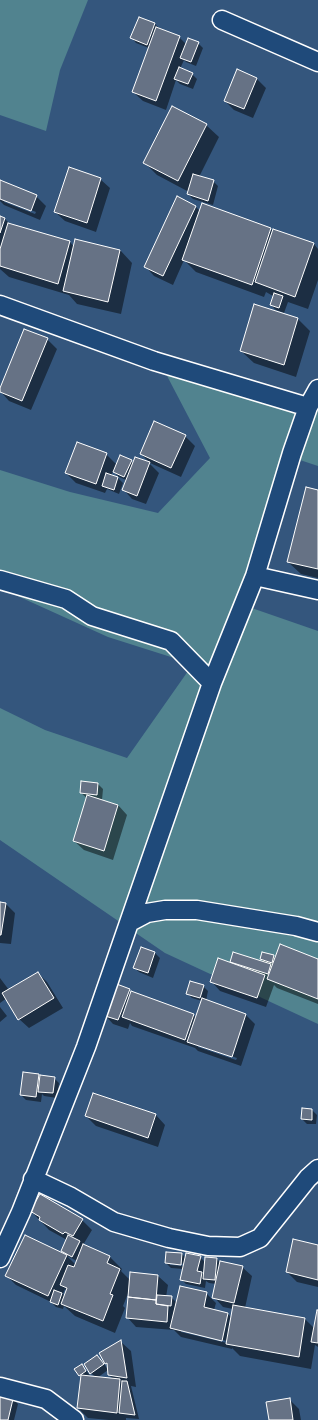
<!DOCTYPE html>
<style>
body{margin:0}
canvas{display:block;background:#34567d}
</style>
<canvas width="318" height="1420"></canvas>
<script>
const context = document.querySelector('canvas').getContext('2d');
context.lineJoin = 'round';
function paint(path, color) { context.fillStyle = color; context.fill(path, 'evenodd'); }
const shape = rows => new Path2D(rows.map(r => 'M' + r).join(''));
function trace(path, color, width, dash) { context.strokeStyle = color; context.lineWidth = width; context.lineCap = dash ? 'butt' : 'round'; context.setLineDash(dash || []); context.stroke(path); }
paint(shape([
 [0,0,88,0,60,70,46,131,0,115],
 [154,351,307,404,318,381,318,466,291,457,243,605,318,631,318,1024,165,953,0,840,0,708,45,730,127,758,193,664,108,637,0,588,0,470,70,492,158,513,210,458]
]), '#51838f');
paint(shape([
 [140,18,155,24,160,29,179,37,186,44,198,43,203,48,196,66,186,62,184,60,180,69,192,74,197,79,193,89,180,84,176,80,166,110,143,101,133,92,149,48,136,43,132,38],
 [238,71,257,79,266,88,253,118,234,110,225,101],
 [206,125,219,137,199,177,213,181,218,186,213,205,193,199,188,194,189,192,157,175,144,162],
 [100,179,110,188,96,232,65,221,55,212],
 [0,181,36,196,46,206,40,220,4,205,0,201],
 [4,199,36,212,35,214,4,202],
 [202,205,271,229,273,232,274,230,314,244,318,249,318,280,308,309,288,302,284,313,276,310,271,305,273,296,266,292,264,297,196,272,184,260,173,285,154,276,145,266,196,207,200,211],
 [0,217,5,219,10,224,70,242,74,247,120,250,132,263,121,314,77,304,69,295,9,277,0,269],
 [298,319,310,331,296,377,254,363,241,351],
 [47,339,57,349,31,410,9,401,0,391],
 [185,436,195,446,181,477,150,463,141,454],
 [106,454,117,465,131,461,133,463,149,463,159,473,146,504,132,499,123,489,126,480,119,477,113,471,111,476,118,478,123,483,119,494,107,489,105,493,76,483,66,473],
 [318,491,318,578,301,574,288,562],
 [98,784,103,789,102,800,118,805,127,815,113,860,84,850,74,841,87,798,81,793],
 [0,903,6,904,15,913,11,944,0,943],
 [141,948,155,953,160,958,153,978,139,972,134,967],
 [273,956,276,958,318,960,318,1004,277,988,274,985,266,1007,220,991,211,981,235,965,231,961,264,963,261,959],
 [38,973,47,982,63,1008,29,1028,19,1019,7,998,0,1003,0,978,9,990],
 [203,986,208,991,206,1001,246,1015,255,1024,241,1066,198,1051,195,1048,132,1026,130,1023,128,1029,113,1024,104,1014,129,990,132,993,194,1015,196,1018,202,1001,192,998,187,993],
 [198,1045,237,1058,236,1060,198,1047],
 [0,1007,7,1016,0,1022],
 [24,1073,54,1078,59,1083,57,1098,44,1096,42,1094,41,1102,26,1100,21,1095],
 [312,1110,317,1115,316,1124,307,1124,302,1119],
 [156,1115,165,1125,158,1147,96,1126,86,1116],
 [31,1211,82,1220,92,1230,83,1245,109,1256,122,1269,121,1271,130,1280,131,1273,158,1276,168,1285,166,1297,171,1297,177,1303,206,1293,216,1303,214,1310,228,1314,232,1318,233,1309,223,1307,214,1297,216,1284,209,1283,206,1281,205,1288,186,1284,181,1279,183,1269,171,1268,166,1263,182,1254,186,1258,200,1257,205,1262,217,1259,220,1262,242,1267,252,1276,245,1308,305,1319,315,1329,318,1311,318,1347,315,1345,311,1369,240,1356,232,1348,232,1349,181,1337,174,1330,136,1327,127,1317,129,1291,123,1306,125,1308,115,1333,75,1316,64,1306,63,1309,56,1307,51,1302,16,1285,7,1276,25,1236,67,1256,62,1251,67,1240,49,1230],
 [67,1256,77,1261,76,1265],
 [170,1263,187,1264,186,1266,170,1265],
 [65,1289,67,1291,65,1297,63,1294],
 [181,1330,227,1341,227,1343,181,1332],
 [318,1246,318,1287,297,1282,287,1272],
 [121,1342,131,1351,136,1387,131,1386,139,1419,126,1418,126,1420,109,1420,88,1418,78,1408,82,1377,80,1375,82,1365,91,1377,95,1377,91,1373,97,1356,103,1362,108,1370,97,1378,114,1380,109,1375,108,1366,100,1354],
 [13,1399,18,1404,14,1420,0,1420],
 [289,1399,299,1409,301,1420,270,1420]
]), '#0007');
const building = shape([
 [139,17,155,23,147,45,130,38,139,17],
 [156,27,180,36,156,101,132,92,156,27],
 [188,38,199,42,191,62,180,58,188,38],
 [179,67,193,73,188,84,174,79,179,67],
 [237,69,257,78,244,109,224,101,237,69],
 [172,106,207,124,178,181,143,163,172,106],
 [69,167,101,178,87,223,54,212,69,167],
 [193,174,214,180,208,201,187,194,193,174],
 [0,180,37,195,31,211,0,199,0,180],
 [177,196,196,206,163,276,144,267,177,196],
 [202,203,271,228,252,285,182,260,202,203],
 [0,216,5,218,0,233,0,216],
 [8,223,70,241,58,284,0,266,0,249,8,223],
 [273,229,314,243,295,297,255,282,273,229],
 [75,239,120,250,108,302,63,291,75,239],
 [274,293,283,296,279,308,270,305,274,293],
 [254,304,298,318,284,365,240,351,254,304],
 [24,329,48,338,22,401,0,392,0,388,24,329],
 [154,421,186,435,171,468,140,454,154,421],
 [77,442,107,453,96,484,65,473,77,442],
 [120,455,132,460,124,477,113,472,120,455],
 [135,457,150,462,137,496,122,490,135,457],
 [106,473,118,477,114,490,102,486,106,473],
 [306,487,318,490,318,569,287,562,306,487],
 [81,781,98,783,97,795,80,793,81,781],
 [87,795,118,805,104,851,73,841,87,795],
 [0,902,6,903,1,935,0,935,0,902],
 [280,944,318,959,318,999,267,979,280,944],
 [141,947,155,952,148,973,133,968,141,947],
 [233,952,271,964,268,974,230,962,233,952],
 [262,952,274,955,272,963,260,959,262,952],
 [218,958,265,975,257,998,210,982,218,958],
 [38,972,54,998,18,1020,2,993,38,972],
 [190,981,204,985,200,998,186,994,190,981],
 [114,983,130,989,118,1020,102,1015,114,983],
 [131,991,194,1014,185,1040,122,1017,131,991],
 [202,998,246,1014,232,1057,187,1042,202,998],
 [23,1072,39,1074,36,1097,20,1095,23,1072],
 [40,1075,55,1077,53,1093,38,1092,40,1075],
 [93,1093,156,1114,148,1138,85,1116,93,1093],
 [302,1108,312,1109,312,1120,301,1119,302,1108],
 [40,1194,83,1219,73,1236,65,1232,63,1234,39,1220,40,1217,30,1211,40,1194],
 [25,1235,67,1255,48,1296,5,1276,25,1235],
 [68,1235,80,1241,72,1257,61,1251,68,1235],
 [293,1239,318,1245,318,1280,286,1272,293,1239],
 [83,1244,110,1256,107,1263,120,1269,110,1294,113,1295,103,1321,61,1304,67,1288,60,1285,68,1265,74,1267,83,1244],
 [166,1252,182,1253,181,1265,165,1263,166,1252],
 [186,1253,201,1256,197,1271,202,1272,200,1284,180,1280,186,1253],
 [205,1257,217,1258,215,1280,203,1279,205,1257],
 [220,1261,243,1266,234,1303,212,1298,220,1261],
 [130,1272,158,1275,156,1300,128,1297,130,1272],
 [180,1286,207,1292,204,1307,228,1313,222,1341,170,1328,180,1286],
 [54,1290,62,1293,58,1305,50,1302,54,1290],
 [157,1295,172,1296,171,1306,156,1304,157,1295],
 [128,1297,156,1300,156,1304,168,1306,167,1322,126,1318,128,1297],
 [233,1305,305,1318,299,1357,226,1344,233,1305],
 [317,1310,318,1310,318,1343,311,1342,317,1310],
 [121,1340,127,1378,108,1375,107,1363,105,1364,99,1353,121,1340],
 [97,1355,104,1364,90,1374,84,1364,97,1355],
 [82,1364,86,1371,79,1376,74,1369,82,1364],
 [81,1375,120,1379,117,1413,77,1408,81,1375],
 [122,1381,127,1381,135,1415,119,1413,122,1381],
 [0,1395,13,1399,8,1420,0,1420,0,1395],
 [290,1398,293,1420,269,1420,266,1402,290,1398]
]);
paint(building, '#667285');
trace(building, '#fff', 1);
const minor = shape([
 [222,20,318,62],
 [0,305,154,361,308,407],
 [255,576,318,590],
 [0,580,66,599,92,616,171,641,212,683],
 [130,922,147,913,165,910,197,910,296,926,318,932],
 [33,1179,71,1197,114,1222,169,1238,208,1246,240,1247,260,1238,308,1178,318,1169],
 [0,1258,21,1212,86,1047,212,683,255,576,292,453,308,407,318,389],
 [0,1387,46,1399,74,1420]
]);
trace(minor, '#fff', 21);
trace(minor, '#1f4a7a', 18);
</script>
